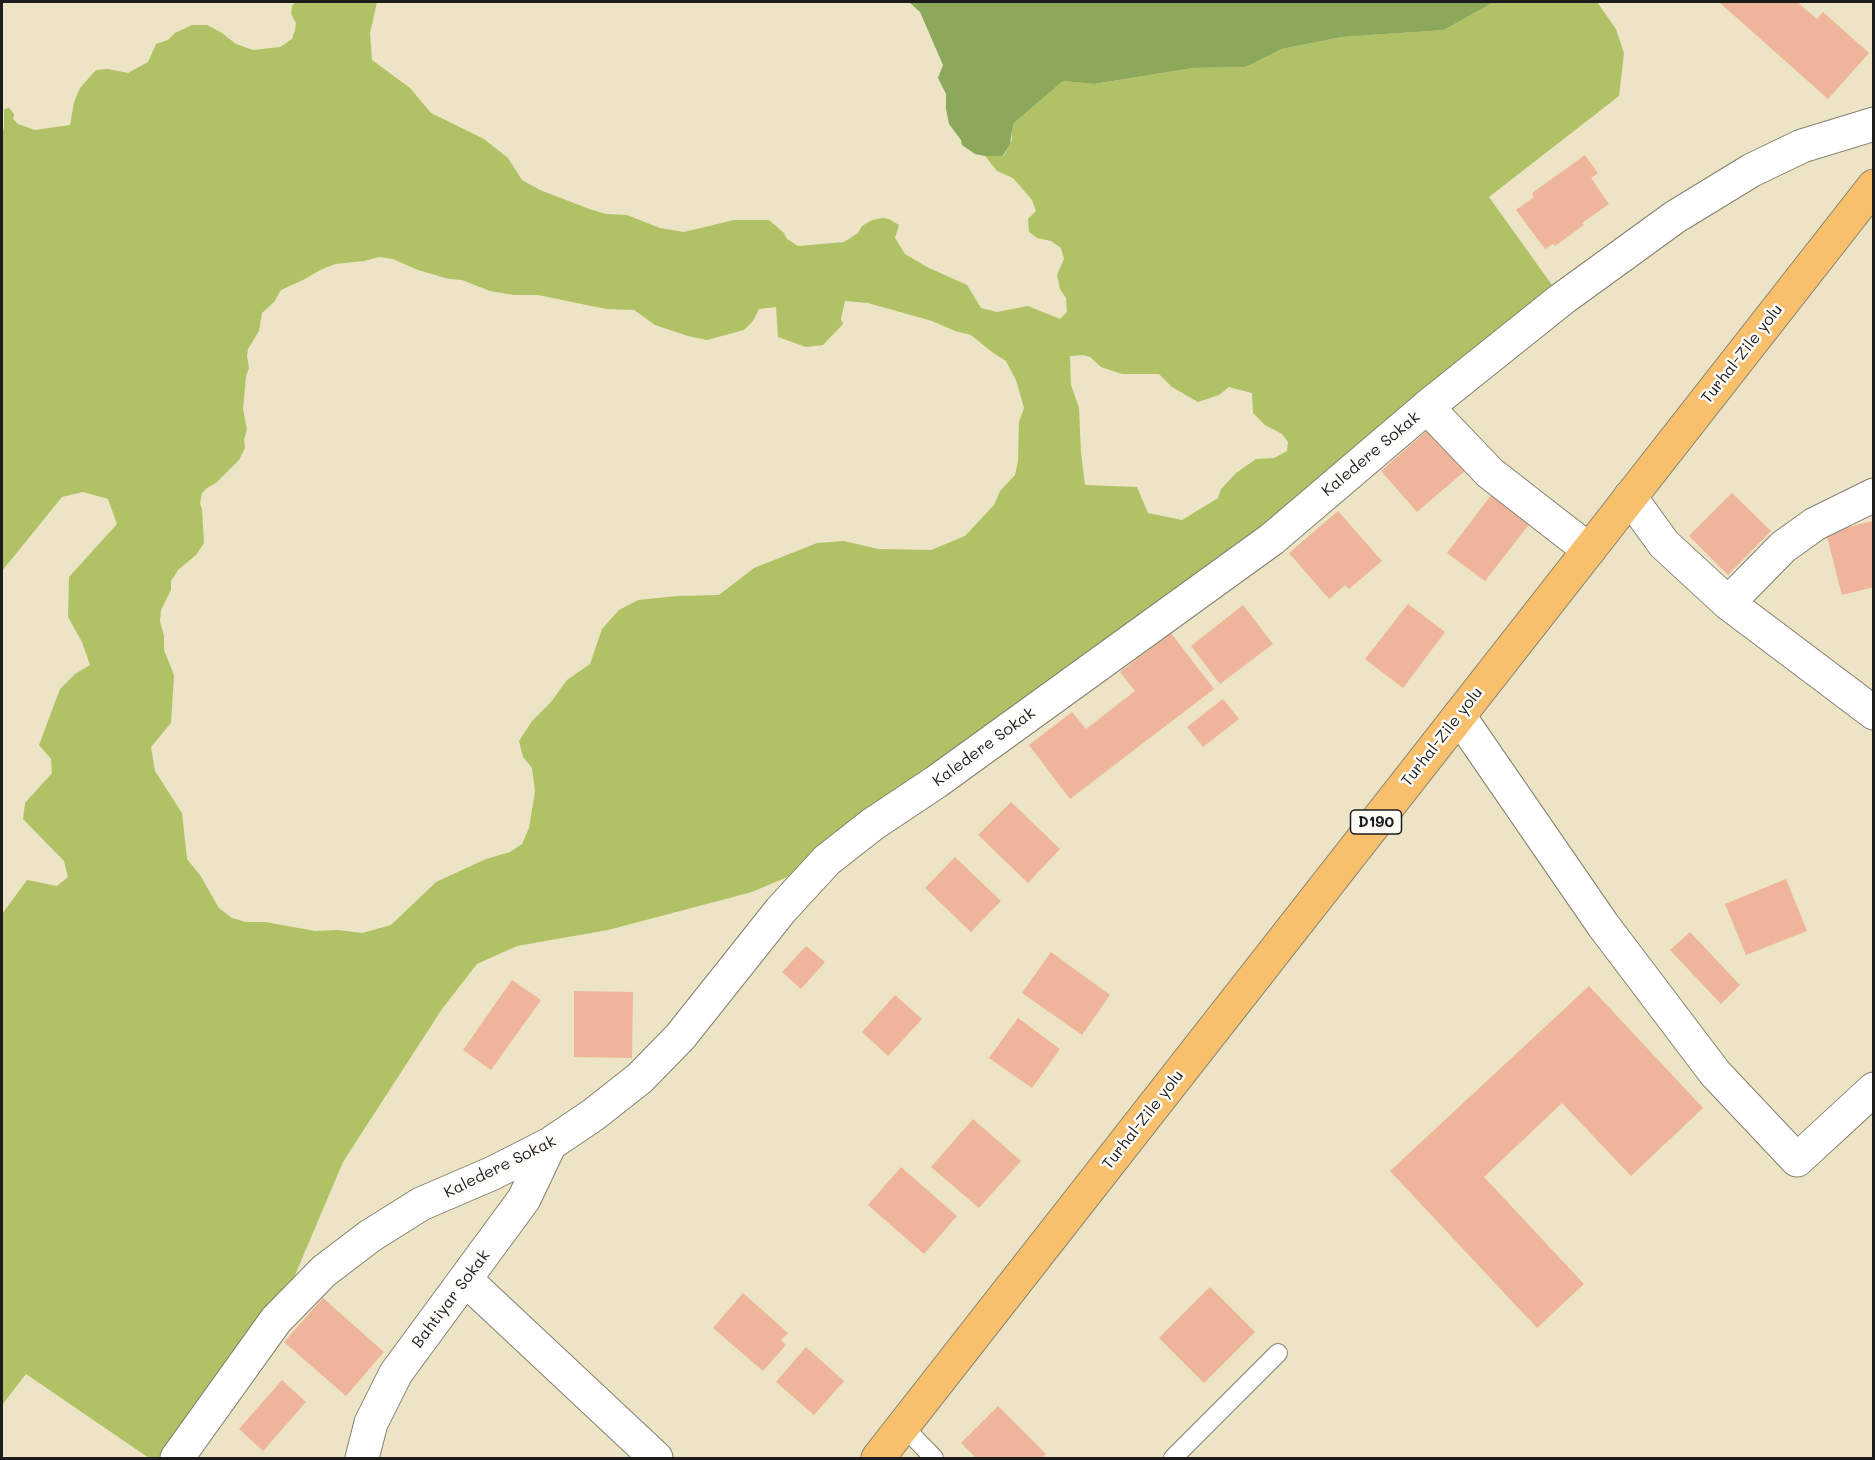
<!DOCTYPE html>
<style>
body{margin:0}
#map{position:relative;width:1875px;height:1460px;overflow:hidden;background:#ece4c4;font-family:Mali,sans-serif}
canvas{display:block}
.frame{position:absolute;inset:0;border:3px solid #1c1c1c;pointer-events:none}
</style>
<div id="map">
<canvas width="1875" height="1460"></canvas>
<div class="frame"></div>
</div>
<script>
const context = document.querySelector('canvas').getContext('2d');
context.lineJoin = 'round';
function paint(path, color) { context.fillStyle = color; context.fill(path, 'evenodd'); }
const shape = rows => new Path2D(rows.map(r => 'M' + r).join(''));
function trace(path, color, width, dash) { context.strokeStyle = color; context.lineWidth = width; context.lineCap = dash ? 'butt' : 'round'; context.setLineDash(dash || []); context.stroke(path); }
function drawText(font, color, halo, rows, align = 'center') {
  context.font = font + ' Mali,sans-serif'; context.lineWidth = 5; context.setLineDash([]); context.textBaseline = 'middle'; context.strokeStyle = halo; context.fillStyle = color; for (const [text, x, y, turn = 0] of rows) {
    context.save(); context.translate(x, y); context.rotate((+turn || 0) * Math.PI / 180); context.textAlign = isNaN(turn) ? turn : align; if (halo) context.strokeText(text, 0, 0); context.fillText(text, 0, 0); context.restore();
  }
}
paint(shape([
 [295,2,377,2,370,33,372,60,410,88,431,113,484,139,508,158,522,180,540,190,592,210,606,214,627,215,660,228,684,232,734,220,769,220,784,233,787,239,798,246,844,242,858,233,862,226,872,220,883,218,889,219,899,225,895,238,905,254,927,267,967,285,981,308,997,312,1028,306,1060,319,1067,312,1066,298,1060,289,1057,275,1064,259,1061,248,1051,241,1037,238,1029,232,1028,219,1036,211,1032,200,1013,178,997,171,985,156,1004,156,1012,139,1012,125,1063,81,1094,84,1193,68,1246,67,1282,49,1342,37,1444,30,1494,2,1597,2,1616,29,1624,53,1619,96,1489,197,1562,299,827,860,752,892,608,930,517,946,477,964,442,1009,343,1162,276,1320,177,1458,149,1458,26,1374,2,1405,2,914,27,880,57,886,68,877,64,861,23,819,25,803,52,773,51,759,39,745,60,689,75,674,90,665,82,642,68,617,69,577,117,524,108,499,83,492,62,497,2,571,2,134,4,128,4,109,9,108,14,114,13,119,18,124,35,130,70,125,74,102,80,88,96,70,108,69,128,73,148,62,156,44,168,40,175,33,192,25,207,25,222,33,236,44,253,50,280,47,292,39,295,30,296,23,291,14,292,6],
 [379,257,393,259,418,270,449,279,462,280,490,291,514,295,538,295,606,309,634,310,655,325,688,336,707,340,744,330,753,321,759,309,776,307,778,337,806,347,823,345,843,324,841,319,845,301,868,303,932,321,955,331,971,335,992,352,1006,361,1016,380,1024,408,1019,422,1018,461,1015,475,1000,491,994,505,965,536,931,550,878,549,844,541,817,543,754,568,719,595,677,596,638,600,619,610,602,629,590,664,567,680,551,702,532,721,519,741,523,757,532,768,535,791,529,828,522,844,510,852,486,859,436,882,391,925,362,933,338,930,315,931,265,922,246,922,232,918,219,908,200,875,187,859,182,813,155,771,151,747,171,723,174,675,164,650,164,636,160,621,161,610,171,590,171,581,178,570,196,555,204,543,202,509,200,504,202,493,207,488,216,483,239,460,245,448,244,440,247,429,243,409,246,376,249,368,247,356,248,349,259,331,262,313,274,302,281,290,305,279,320,270,335,264,364,261],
 [1083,355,1090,357,1101,367,1122,374,1159,374,1172,387,1198,402,1219,395,1229,387,1252,393,1253,413,1265,425,1282,434,1288,442,1287,451,1274,458,1256,459,1236,473,1221,489,1218,498,1182,520,1148,513,1137,487,1085,485,1081,453,1079,408,1071,385,1070,356]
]), '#b0c265');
paint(shape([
 [909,2,1494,2,1444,30,1342,37,1282,49,1246,67,1193,68,1094,84,1063,81,1013,124,1010,144,1003,156,985,156,975,154,962,145,961,140,949,124,946,109,946,94,938,78,943,65,920,12]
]), '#8ca85a');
paint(shape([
 [1719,2,1797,2,1817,19,1823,12,1869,53,1828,99],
 [1585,155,1598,173,1591,178,1609,204,1582,223,1584,225,1555,246,1553,244,1545,249,1516,210,1534,197,1532,193],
 [1430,428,1466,470,1417,512,1381,471],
 [1732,493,1771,531,1728,575,1689,536],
 [1492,494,1530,523,1485,581,1447,553],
 [1338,511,1382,561,1349,589,1345,585,1329,599,1289,553],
 [1872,521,1874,587,1842,595,1826,533],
 [1408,604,1445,632,1403,688,1365,659],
 [1243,605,1273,644,1220,684,1191,646],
 [1171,633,1214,689,1070,799,1029,745,1072,712,1086,729,1135,691,1120,672],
 [1223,699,1239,719,1203,747,1187,727],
 [1011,802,1060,849,1028,883,978,835],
 [955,857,1001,901,971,932,925,888],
 [1786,879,1807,931,1746,955,1725,904],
 [1690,932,1740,985,1721,1004,1670,950],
 [806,946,825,962,801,989,782,972],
 [1051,952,1110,995,1082,1035,1022,993],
 [512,980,541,1000,491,1070,463,1050],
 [1589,986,1703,1108,1631,1176,1562,1103,1484,1177,1584,1284,1537,1328,1390,1171],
 [574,991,633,992,632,1058,574,1057],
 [895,995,922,1019,888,1056,862,1032],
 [1018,1018,1060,1049,1032,1088,989,1058],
 [973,1119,1021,1161,979,1208,931,1167],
 [901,1167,957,1216,924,1254,868,1205],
 [1210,1287,1255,1332,1204,1383,1159,1338],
 [743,1293,788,1333,781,1340,786,1345,763,1371,713,1328],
 [323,1298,384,1352,346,1396,284,1342],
 [806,1347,844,1381,814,1415,776,1382],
 [282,1380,306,1402,263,1451,239,1429],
 [998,1406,1046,1454,1042,1458,976,1458,961,1443]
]), '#efb59a');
const lane = shape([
 [903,1426,934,1458],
 [1173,1458,1278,1353]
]);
const street = shape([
 [1427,407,1490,473,1589,550],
 [1630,497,1664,544,1728,603,1874,713],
 [1728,603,1783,547,1815,524,1874,495],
 [1459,716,1603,925,1715,1073,1797,1160,1874,1089],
 [466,1280,656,1458],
 [177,1458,276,1320,324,1271,370,1236,421,1204,493,1173,550,1144,593,1115,640,1078,680,1037,781,910,827,860,873,824,936,782,1272,539,1427,407,1562,299,1675,217,1752,170,1802,146,1874,124],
 [362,1458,371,1423,396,1373,524,1199,550,1144]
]);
const primary = shape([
 [878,1458,1874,186]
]);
trace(lane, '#848070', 20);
trace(street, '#848070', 35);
trace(primary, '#848070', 35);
trace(lane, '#fff', 18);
trace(street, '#fff', 33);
trace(primary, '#f8bf6c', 33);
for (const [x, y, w] of [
 [1376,822,51]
]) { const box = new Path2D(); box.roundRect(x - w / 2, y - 12, w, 24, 4.5); context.fillStyle = '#fdfcf7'; context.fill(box); trace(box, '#1c1c1c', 1.5); }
drawText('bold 15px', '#1c1c1c', null, [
 ["D190",1376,822]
]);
drawText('16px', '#1c1c1c', '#fdfcf7', [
 ["Turhal-Zile yolu",1742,354,-52],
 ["Kaledere Sokak",1371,454,-40],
 ["Turhal-Zile yolu",1442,737,-52],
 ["Kaledere Sokak",984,747,-36],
 ["Turhal-Zile yolu",1143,1120,-52],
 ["Kaledere Sokak",500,1167,-26],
 ["Bahtiyar Sokak",451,1299,-53]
]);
</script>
